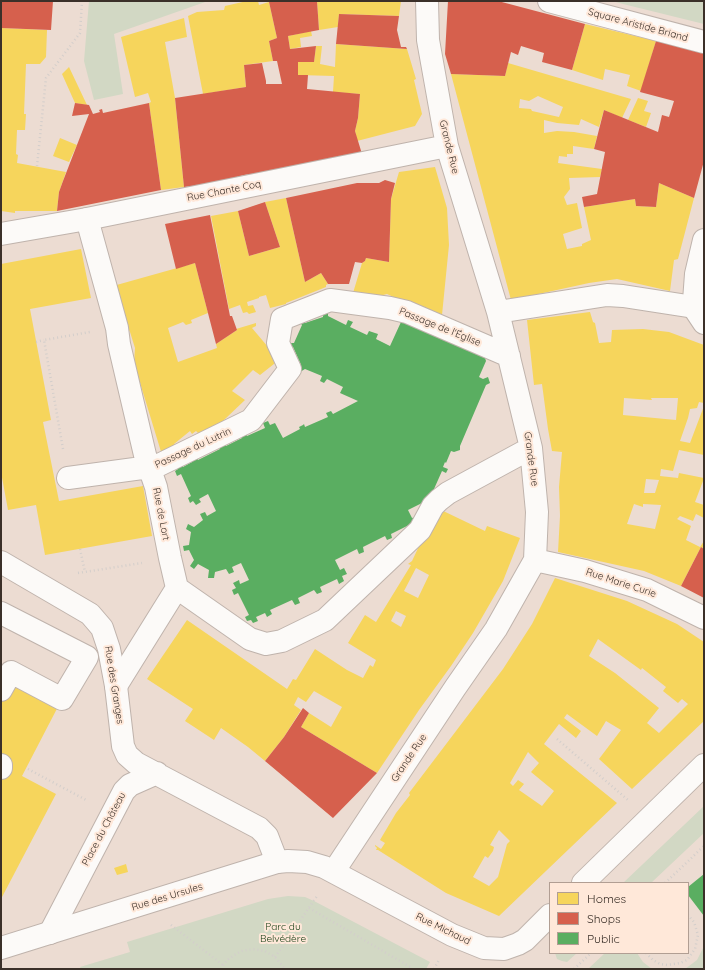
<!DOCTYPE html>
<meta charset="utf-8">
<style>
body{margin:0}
#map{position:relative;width:705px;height:970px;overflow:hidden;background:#ecdcd2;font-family:Quicksand,sans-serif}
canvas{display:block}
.frame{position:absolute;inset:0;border:2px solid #3b3029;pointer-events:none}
.legend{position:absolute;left:549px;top:882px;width:140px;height:72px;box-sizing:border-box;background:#ffe8d9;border:1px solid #b19e93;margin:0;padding:5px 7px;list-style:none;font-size:12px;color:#3b3029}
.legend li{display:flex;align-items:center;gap:8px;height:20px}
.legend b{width:20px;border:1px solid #b19e93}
</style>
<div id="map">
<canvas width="705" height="970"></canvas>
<div class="frame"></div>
<ul class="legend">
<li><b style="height:11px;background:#f6d55c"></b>Homes</li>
<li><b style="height:11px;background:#d6604d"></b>Shops</li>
<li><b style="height:11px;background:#5aae61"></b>Public</li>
</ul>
</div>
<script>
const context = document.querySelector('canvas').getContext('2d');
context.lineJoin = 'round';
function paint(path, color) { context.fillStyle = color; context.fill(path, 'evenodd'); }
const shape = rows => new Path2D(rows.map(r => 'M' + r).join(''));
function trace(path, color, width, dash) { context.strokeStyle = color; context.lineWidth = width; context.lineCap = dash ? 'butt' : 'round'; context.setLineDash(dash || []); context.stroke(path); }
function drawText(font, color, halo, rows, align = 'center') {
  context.font = font + ' Quicksand,sans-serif'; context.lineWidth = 4; context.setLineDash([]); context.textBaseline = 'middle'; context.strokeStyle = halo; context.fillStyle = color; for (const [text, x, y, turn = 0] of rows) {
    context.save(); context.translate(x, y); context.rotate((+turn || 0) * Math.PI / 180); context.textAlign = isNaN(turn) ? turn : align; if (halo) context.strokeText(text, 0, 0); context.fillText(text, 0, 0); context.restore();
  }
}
paint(shape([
 [89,1,208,1,114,34,123,94,94,100,84,61],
 [612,1,704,1,704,24,623,4],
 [704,806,704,833,651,883,623,883],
 [288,896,305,897,314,901,430,962,426,969,81,969,80,967,130,952,127,942,268,899],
 [704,946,704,969,685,969,697,960],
 [555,953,577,953,567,962,562,961,557,959],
 [605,953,637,953,643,962,652,969,588,969]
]), '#d2d8c4');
paint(shape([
 [247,1,258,1,259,5,269,2,277,38,269,41,273,61,244,65,246,87,203,94,188,16,197,12,224,10,225,6],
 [317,1,401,1,399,16,339,14,338,27,319,30],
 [184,18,187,37,165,42,175,98,184,187,161,190,149,103,151,102,148,93,135,97,121,37],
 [585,24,656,41,641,91,627,86,630,75,605,69,603,80,572,70],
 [1,28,47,30,46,57,40,64,26,64,24,114,26,114,25,130,17,130,16,154,18,155,17,163,66,172,59,192,57,211,15,211,15,213,1,211],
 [311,31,312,36,300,38,301,47,290,49,288,36],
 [336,44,407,49,416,79,414,80,422,114,415,126,357,141,355,131,358,118,360,94,333,92,334,76,298,75,298,62,314,62,316,46,322,46,320,64,335,67],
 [508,63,631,99,622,118,604,110,599,127,581,119,579,125,557,123,544,120,544,133,557,131,574,132,597,136,594,149,573,146,573,154,567,154,567,157,559,156,558,163,602,169,600,177,569,178,570,189,564,197,567,205,577,203,582,228,563,234,567,249,582,246,582,244,591,240,584,207,635,199,636,206,656,207,659,183,694,198,678,259,674,260,670,291,617,279,589,283,511,300,451,74,505,76],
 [538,96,563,107,559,117,532,111,531,109,519,108,520,99,529,101],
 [69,67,87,105,75,103,62,74],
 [638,98,648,101,644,111,651,113,646,127,628,120],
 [60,138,77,145,69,162,53,156],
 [435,167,447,208,449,245,442,315,413,306,387,294,371,298,353,293,362,263,365,261,366,258,389,262,391,199,399,172],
 [286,198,305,282,321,273,328,284,326,285,326,287,286,303,286,304,270,308,266,295,259,297,259,298,247,302,248,306,253,305,256,312,249,314,247,312,243,313,240,305,229,309,211,216,238,211,249,256,280,247,265,202],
 [81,249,91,298,30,309,51,420,43,422,59,501,143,486,152,536,45,555,36,505,8,510,1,472,1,264],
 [195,263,208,313,191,320,192,323,186,325,183,322,168,328,178,362,217,348,216,344,237,330,236,329,256,323,256,326,252,328,279,360,260,375,253,370,232,391,245,400,204,439,196,431,192,434,190,431,174,444,174,445,162,455,134,363,135,348,130,332,124,319,113,286],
 [590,312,593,322,595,323,599,343,611,342,612,330,643,329,669,332,704,345,704,403,699,402,697,408,690,409,688,418,680,441,690,443,704,406,704,455,679,450,673,471,661,469,660,476,678,478,679,473,704,478,704,481,703,481,695,502,704,505,704,518,696,514,693,521,680,516,677,519,691,526,686,540,700,547,704,541,704,549,701,547,681,586,644,571,558,552,560,516,559,487,562,452,552,451,548,429,542,384,534,385,527,320],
 [624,398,652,400,651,398,678,398,676,420,623,415],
 [646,479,659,480,655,493,644,493],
 [634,504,643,507,643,504,661,505,655,529,627,524],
 [437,508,485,531,487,526,520,538,503,581,473,633,451,666,419,710,377,773,301,727,309,713,331,727,342,707,314,691,306,702,298,697,294,705,301,710,284,737,265,761,248,747,221,728,214,740,185,721,193,709,147,679,187,620,287,689,293,679,296,680,315,649,347,670,363,678,370,665,373,667,376,660,348,643,365,615,376,622,411,565,408,564,412,561],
 [416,568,429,575,418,598,404,591],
 [396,611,406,616,401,627,391,621],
 [555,578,627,601,677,624,704,642,704,721,632,789,599,759,621,730,606,721,597,736,567,714,564,718,581,731,576,738,559,724,544,744,617,803,499,916,446,893,378,850,376,850,377,848,375,846,375,845,381,849,385,843,380,840,396,813,410,795,409,793,503,669,532,624],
 [598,639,641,670,642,668,666,687,663,691,678,703,682,699,688,704,659,733,647,723,659,708,615,673,589,656],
 [528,752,539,763,531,772,554,791,542,806,519,790,524,784,518,780,513,786,510,783],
 [499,830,510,841,507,844,498,877,489,886,473,877,485,856,488,858,493,851,494,847,490,845],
 [11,672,62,699,22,776,56,794,1,899,1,690],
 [126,864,128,872,117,875,114,868]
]), '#f6d55c');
paint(shape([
 [1,1,53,1,51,30,1,28],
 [271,1,317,1,319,30,288,36,290,49,316,46,314,62,298,62,298,75,308,75,307,89,360,94,358,118,355,131,362,154,276,171,244,175,211,184,184,187,175,98,246,87,244,65,262,63,266,81,266,84,282,84,277,61,273,61,269,41,277,38,269,2],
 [448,1,498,1,585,24,572,70,542,62,544,53,521,46,518,55,511,52,505,76,451,74,445,54],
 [339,14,399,16,397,30,401,47,406,47,407,49,336,44],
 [656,41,704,53,704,161,694,198,659,183,656,207,636,206,635,199,584,207,582,197,597,194,605,152,594,149,604,110,658,132,662,115,669,117,674,101,640,92],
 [75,103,89,105,93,114,100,112,99,110,102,109,103,113,149,103,161,190,57,211,59,192,63,181,89,114,72,116],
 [385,180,395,183,391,199,389,262,366,258,365,261,362,263,355,262,349,284,328,284,321,273,305,282,286,198,357,183,379,183],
 [265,202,280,247,249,256,238,211],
 [210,215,230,316,232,316,237,330,216,344,195,263,176,269,165,224],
 [701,547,704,549,704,598,681,586],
 [303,708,309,713,301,727,377,773,333,818,265,761,284,737]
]), '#d6604d');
paint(shape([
 [323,311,328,311,328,316,346,325,348,320,353,322,350,327,367,335,369,331,378,334,376,339,390,346,401,322,398,321,405,321,485,358,486,361,479,377,483,379,488,377,490,383,486,385,460,446,460,450,454,452,451,451,446,463,445,462,443,467,448,469,446,473,442,471,434,489,438,491,428,500,408,510,412,518,416,517,411,528,409,525,391,534,392,538,387,540,385,536,363,547,364,552,359,554,357,549,335,560,340,570,344,568,347,574,342,576,344,581,339,584,337,579,320,587,322,592,317,594,314,590,298,598,300,603,295,605,292,600,270,610,272,614,267,617,265,613,256,617,258,621,253,623,251,620,247,621,245,617,249,615,238,593,234,595,232,590,236,588,233,583,239,580,240,584,249,580,241,563,232,567,234,572,229,574,226,569,215,572,214,578,208,578,209,570,198,564,194,569,190,566,194,560,189,550,184,551,183,546,189,545,191,532,186,529,188,524,194,527,203,520,200,514,205,512,207,516,216,511,208,494,199,499,201,502,196,505,193,501,190,503,188,498,191,496,181,474,177,476,175,471,178,469,177,466,182,463,183,467,192,462,191,459,196,456,198,460,220,449,218,445,223,441,226,446,242,438,240,434,245,432,247,436,265,428,263,423,268,421,270,425,275,423,283,438,300,429,299,427,303,425,304,424,305,427,328,417,326,413,331,411,333,414,358,401,340,393,343,387,327,379,324,383,320,381,322,376,305,369,300,372,297,368,301,365,293,347,288,347,288,343,294,343,302,325,298,320,301,318,305,323,323,317],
 [704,874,704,916,688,895,688,887]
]), '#5aae61');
const pedestrian = shape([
 [549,1,704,42],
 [498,312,607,295,623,296,694,307],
 [68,478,157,466,251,420,290,369,278,343,282,319,330,300,390,308,407,312,509,356],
 [535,560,585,571,647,590,704,618],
 [177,588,250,639,266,644,282,641,325,620,420,530,433,506,439,500,448,493,531,448],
 [1,613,87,657,62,699,11,672,1,690],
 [116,686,177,588,170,558,156,487,145,455,119,344,117,328,87,219,447,146],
 [1,765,1,768],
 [334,871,455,688,496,629,535,560,537,512,531,448,498,312,447,146,428,40,427,1]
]);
const minor = shape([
 [1,234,87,219],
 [704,240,696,274,694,301,696,311,704,323],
 [1,562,90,614,102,628,109,649,116,686,123,746,127,755,136,763,259,828,267,836,277,862],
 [50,933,124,791,130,785,157,773]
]);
const tertiary = shape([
 [583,883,704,765],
 [1,948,277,862,288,861,307,862,324,867,452,935,484,948,504,949,518,944,525,940,550,915]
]);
trace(pedestrian, '#bfb3ac', 24);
trace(minor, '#bfb3ac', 24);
trace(tertiary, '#bfb3ac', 24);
trace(shape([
 [37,166,46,78,80,33,82,1],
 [36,342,44,340],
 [63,449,44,340,90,332],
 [80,549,85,572],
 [78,573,142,563],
 [557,739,628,800],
 [28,769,88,801],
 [665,883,704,846],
 [309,908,412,968,411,969],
 [171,925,223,965],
 [646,953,653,960,660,964,667,965,680,963,687,960,695,949,698,935,694,922,688,915],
 [275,957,317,896],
 [221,969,227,960,236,954,242,951,253,949,265,951,275,957,285,969],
 [434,969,439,960],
 [574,969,591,953]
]), '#d3cecb', 2.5, [1, 3]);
trace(pedestrian, '#fcfaf8', 22);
trace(minor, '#fcfaf8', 22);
trace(tertiary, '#fcfaf8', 22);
drawText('10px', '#3b3029', '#ffe8d9', [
 ["Square Aristide Briand",638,25,15],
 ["Grande Rue",449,147,76],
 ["Rue Chante Coq",224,191,-11],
 ["Passage de l'Église",440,327,22],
 ["Passage du Lutrin",193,448,-25],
 ["Grande Rue",531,459,82],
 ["Rue de Lort",161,514,79],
 ["Rue Marie Curie",621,583,18],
 ["Rue des Granges",114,685,81],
 ["Grande Rue",409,758,-56],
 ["Place du Château",104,829,-62],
 ["Rue des Ursules",167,897,-17],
 ["Rue Michaud",443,929,26]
]);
drawText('10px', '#143c12', '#ffe8d9', [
 ["Parc du",283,927],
 ["Belvédère",283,939]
]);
</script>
